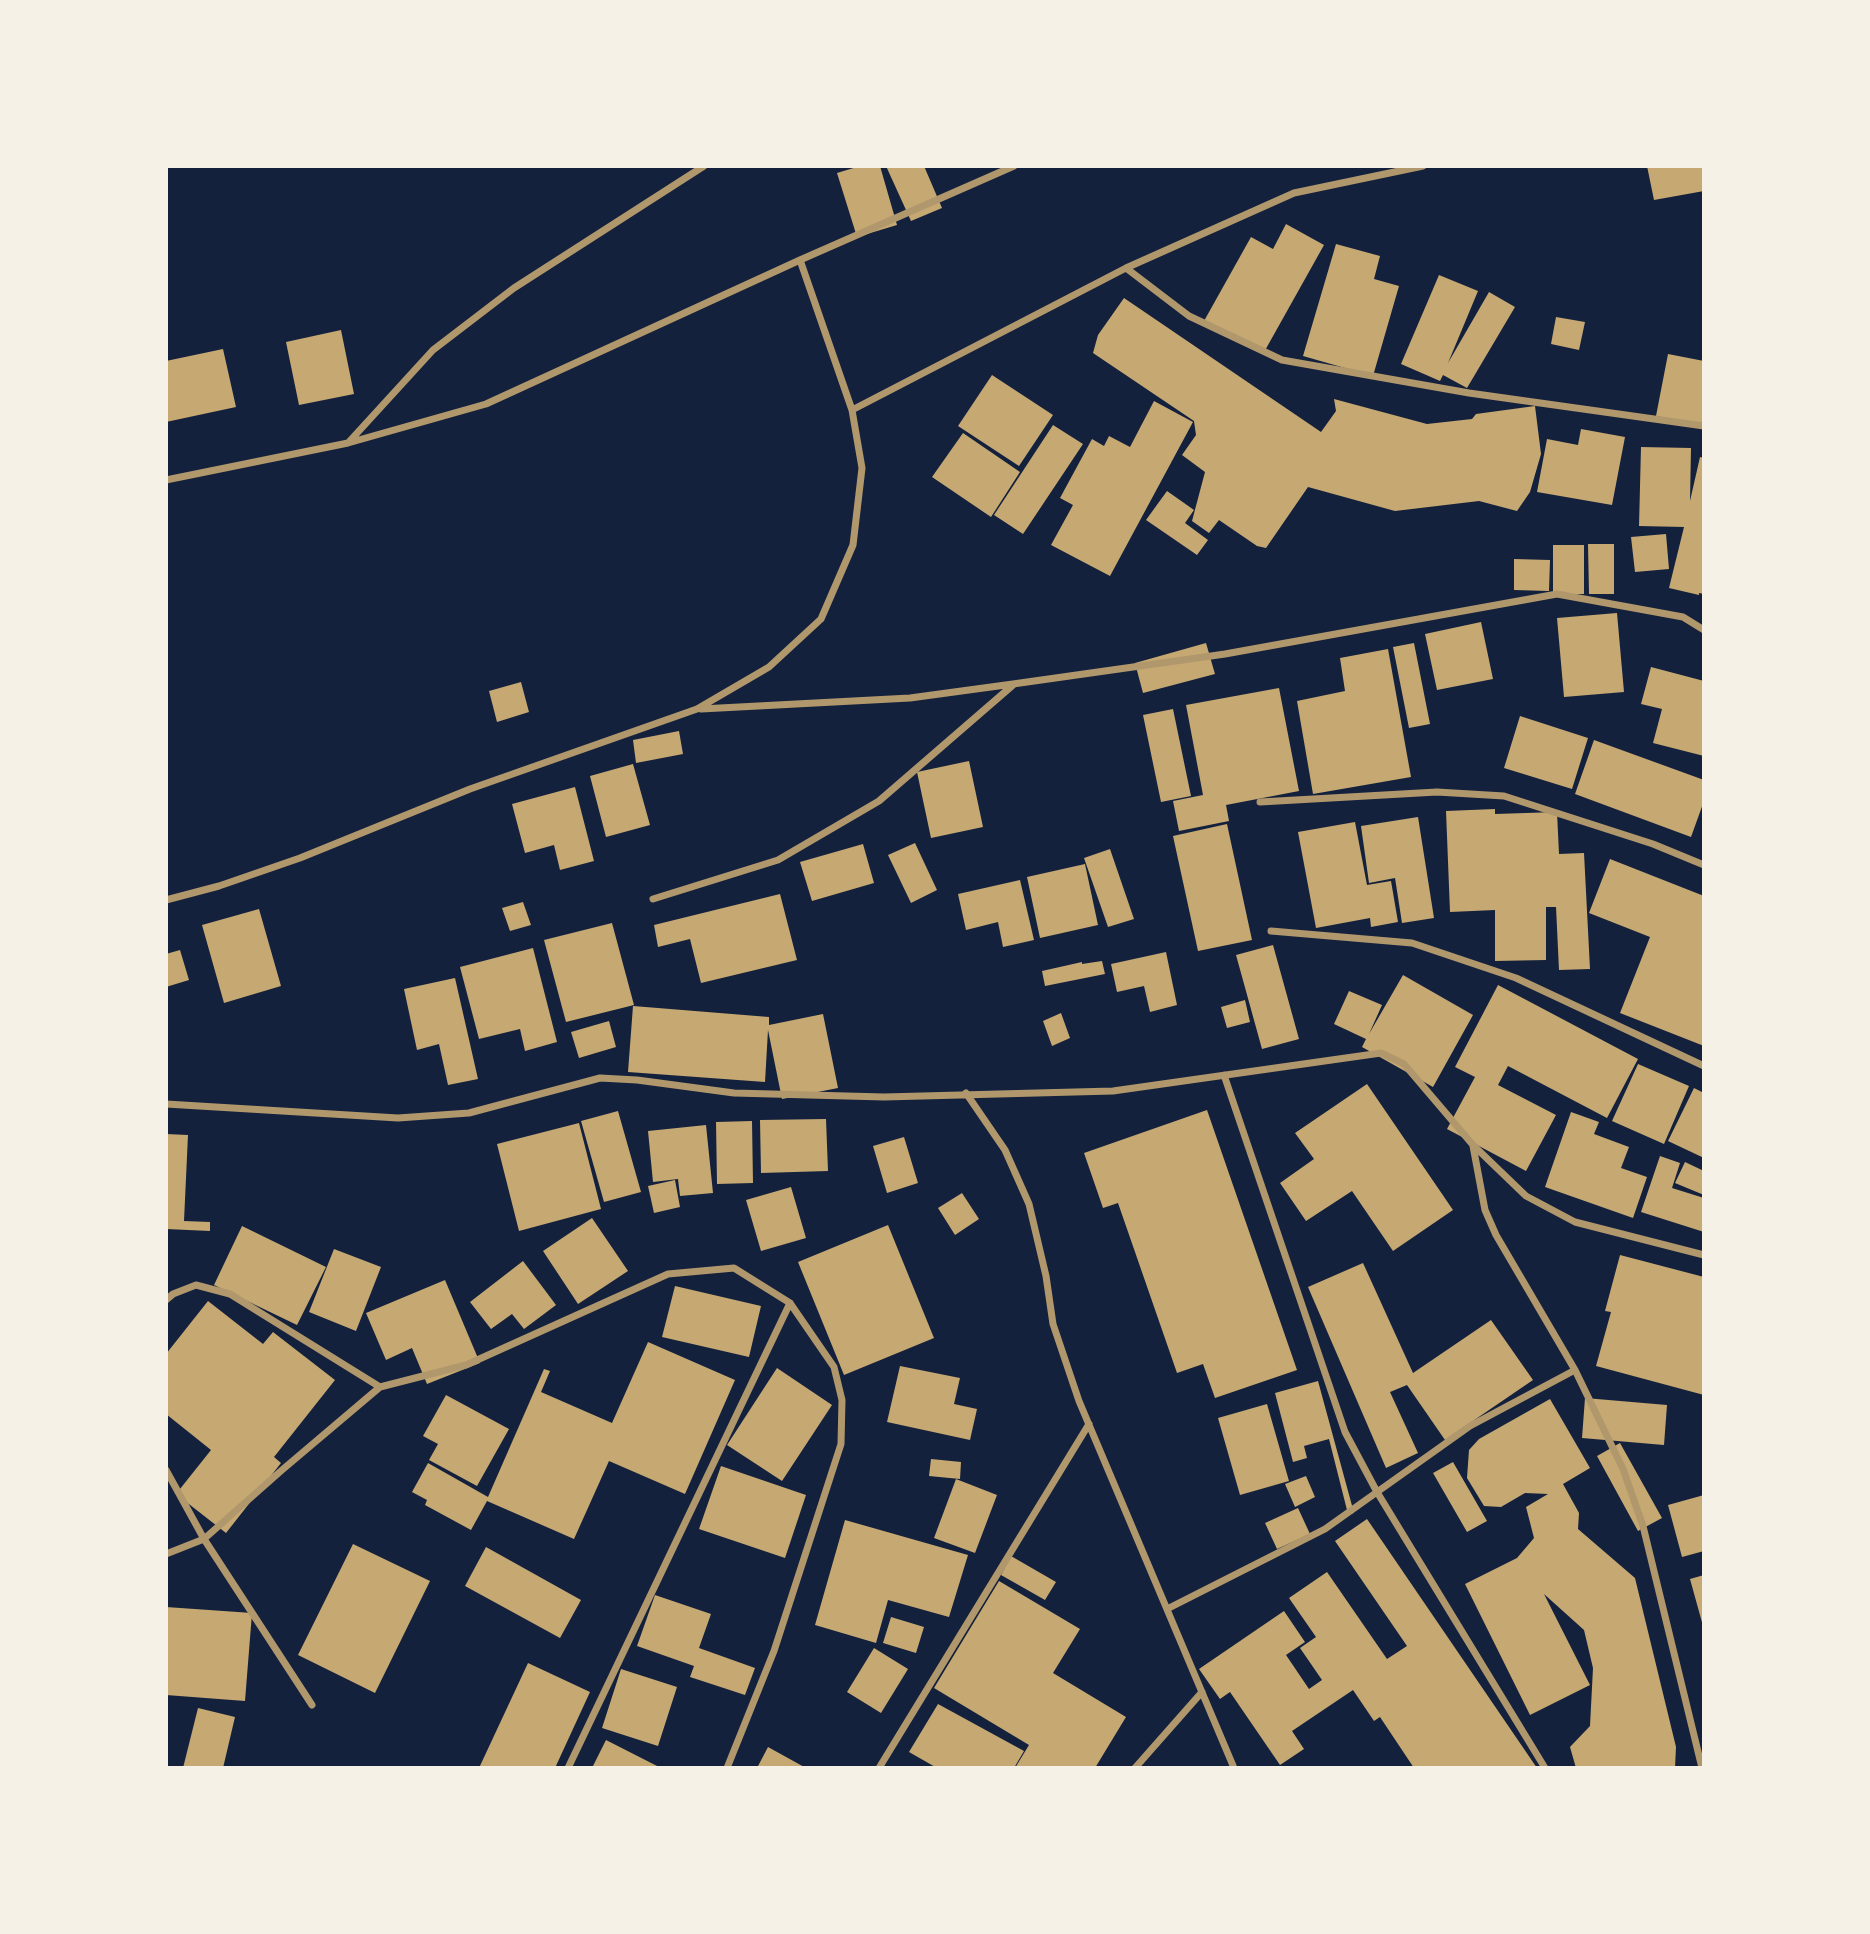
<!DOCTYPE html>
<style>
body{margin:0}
#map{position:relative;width:1870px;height:1934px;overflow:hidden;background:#14213d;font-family:"Public Sans",sans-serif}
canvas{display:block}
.frame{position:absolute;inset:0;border:168px solid #f6f1e7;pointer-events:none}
</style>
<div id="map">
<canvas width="1870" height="1934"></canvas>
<div class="frame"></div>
</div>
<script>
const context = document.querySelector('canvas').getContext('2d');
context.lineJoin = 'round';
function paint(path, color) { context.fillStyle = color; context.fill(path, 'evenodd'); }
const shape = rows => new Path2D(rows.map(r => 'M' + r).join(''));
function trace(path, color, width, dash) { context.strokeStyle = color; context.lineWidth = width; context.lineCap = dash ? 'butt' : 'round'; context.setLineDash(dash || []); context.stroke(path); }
paint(shape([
 [860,166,880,166,897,225,857,237,837,173],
 [886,166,924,166,942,208,911,221],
 [1647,166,1704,166,1704,191,1654,200],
 [1286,224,1324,245,1263,354,1204,321,1251,237,1273,249],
 [1336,244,1380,256,1374,279,1399,286,1373,376,1303,356],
 [1439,275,1478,291,1448,363,1489,292,1515,307,1467,388,1443,375,1440,381,1401,364],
 [1124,298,1321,432,1336,411,1334,399,1427,424,1472,419,1476,414,1535,406,1541,454,1530,492,1517,511,1479,501,1395,511,1308,487,1266,548,1257,546,1219,520,1209,533,1192,521,1205,472,1182,455,1196,435,1194,421,1093,353,1098,335],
 [1556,317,1585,322,1579,350,1551,344],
 [341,330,354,394,299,405,286,342],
 [223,349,236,407,166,422,166,361],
 [1668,354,1704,361,1704,425,1656,416],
 [992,375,1053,415,1019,466,958,426],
 [1154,401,1193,422,1110,576,1051,545,1073,505,1060,498,1092,439,1104,446,1109,436,1130,447],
 [1053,425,1083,444,1023,534,994,515],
 [1581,429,1625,437,1612,505,1537,492,1547,439,1578,445],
 [963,433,1020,472,991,517,932,477],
 [1641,447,1691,448,1690,501,1700,457,1704,458,1704,594,1699,593,1699,595,1669,588,1684,527,1639,526],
 [1167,491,1194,510,1185,523,1208,540,1197,555,1146,520],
 [1666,534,1669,569,1635,572,1631,537],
 [1588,544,1614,544,1614,594,1589,594],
 [1553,545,1584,545,1584,594,1553,594],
 [1514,559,1550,560,1549,591,1514,590],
 [1617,613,1624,692,1564,697,1557,618],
 [1481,622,1493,679,1437,690,1425,634],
 [1206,643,1215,674,1143,693,1135,663],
 [1414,643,1430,724,1409,728,1393,647],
 [1388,649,1411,777,1313,794,1297,701,1345,691,1340,658],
 [1651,667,1704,681,1704,756,1653,743,1662,709,1641,704],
 [521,682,529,712,497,722,489,691],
 [1279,688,1299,791,1226,805,1229,821,1179,831,1173,801,1203,795,1186,705],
 [1173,709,1191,796,1161,802,1143,715],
 [1520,716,1588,738,1572,789,1504,768],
 [679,731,683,754,636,763,633,740],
 [1594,740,1704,780,1704,801,1691,837,1575,794],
 [969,761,983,827,931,838,917,772],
 [633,764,650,825,606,837,590,776],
 [575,787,594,861,560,870,554,845,525,853,512,804],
 [1495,809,1495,814,1557,812,1559,854,1584,853,1590,969,1559,970,1556,907,1546,907,1546,960,1495,961,1495,910,1450,912,1446,811],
 [1418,817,1434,918,1402,923,1395,878,1369,883,1361,826],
 [1355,822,1367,885,1391,881,1398,922,1371,927,1370,918,1316,928,1298,832],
 [1227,824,1252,940,1198,951,1173,836],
 [915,843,937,890,911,903,888,855],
 [863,844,874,883,812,901,800,862],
 [1110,849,1134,919,1108,927,1084,858],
 [1610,859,1704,896,1704,1046,1620,1013,1650,937,1589,913],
 [1085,864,1098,925,1040,938,1027,877],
 [1020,880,1034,940,1003,947,998,922,966,930,958,894],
 [780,894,797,960,701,983,690,939,658,947,654,925],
 [523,902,531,925,510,931,502,908],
 [259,909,281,986,224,1003,202,925],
 [612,923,634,1005,566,1022,544,940],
 [1273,945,1299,1039,1262,1049,1236,955],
 [533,948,557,1042,525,1051,520,1029,479,1039,460,967],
 [180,950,189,980,166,987,166,954],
 [1166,952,1177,1005,1150,1012,1144,986,1117,992,1111,964],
 [1102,961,1105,974,1045,986,1042,971,1082,962,1082,964],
 [1403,975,1473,1015,1433,1087,1362,1047,1366,1039,1334,1024,1349,991,1382,1005,1369,1034],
 [455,978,478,1079,448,1085,439,1044,417,1050,404,989],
 [1498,985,1638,1059,1607,1118,1508,1066,1498,1085,1556,1115,1526,1171,1447,1129,1475,1077,1455,1067],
 [1245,1000,1250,1022,1227,1028,1221,1007],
 [633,1006,769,1017,769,1025,823,1014,838,1088,782,1099,768,1030,765,1082,628,1072],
 [1061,1013,1070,1038,1052,1046,1043,1021],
 [609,1021,616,1047,579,1058,571,1032],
 [1638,1064,1689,1086,1664,1144,1612,1121],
 [1367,1084,1453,1210,1393,1251,1352,1191,1306,1221,1280,1183,1314,1159,1295,1133],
 [1694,1088,1704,1093,1704,1158,1668,1141],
 [1207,1110,1297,1370,1215,1398,1203,1364,1177,1373,1118,1203,1103,1208,1084,1153],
 [618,1111,641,1192,604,1202,581,1121],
 [1571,1112,1599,1122,1594,1134,1629,1147,1621,1168,1647,1177,1633,1218,1545,1187],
 [826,1119,828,1171,761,1173,760,1120],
 [752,1121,753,1183,717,1184,716,1122],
 [579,1123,601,1209,519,1231,497,1144],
 [706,1125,713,1193,680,1196,678,1179,653,1182,648,1131],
 [166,1134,188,1135,184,1221,210,1222,210,1231,166,1229],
 [904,1137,918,1183,887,1193,873,1146],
 [1660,1156,1680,1163,1672,1188,1704,1198,1704,1232,1641,1212],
 [1685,1162,1704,1171,1704,1195,1675,1183],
 [675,1180,680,1207,654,1213,648,1186],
 [791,1187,806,1238,761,1251,746,1200],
 [962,1193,979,1219,955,1235,938,1208],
 [592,1218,628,1271,578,1304,543,1251],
 [888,1225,934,1338,844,1375,798,1262],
 [242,1226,326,1267,297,1325,214,1285],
 [334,1249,381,1267,356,1331,309,1312],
 [1620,1255,1704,1277,1704,1395,1596,1366,1611,1312,1605,1311],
 [523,1261,556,1305,524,1329,512,1314,491,1329,470,1302],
 [1363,1263,1413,1373,1491,1320,1533,1380,1445,1440,1407,1385,1390,1392,1418,1453,1386,1468,1308,1287],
 [445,1280,480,1363,427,1384,412,1348,386,1360,366,1313],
 [675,1286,761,1306,749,1357,662,1337],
 [208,1301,263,1344,273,1332,335,1380,274,1457,281,1463,226,1533,176,1494,211,1450,166,1414,166,1354],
 [648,1342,735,1380,685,1494,609,1461,574,1539,487,1501,471,1530,425,1505,427,1500,412,1492,428,1463,488,1497,544,1369,550,1371,541,1392,612,1423],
 [900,1366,960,1378,954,1404,977,1409,970,1440,887,1422],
 [777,1368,832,1405,782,1481,727,1445],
 [1318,1381,1354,1513,1348,1514,1329,1439,1304,1446,1307,1458,1293,1462,1275,1393],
 [446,1395,509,1429,477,1486,429,1460,438,1444,423,1436],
 [1585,1398,1667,1405,1664,1445,1582,1438],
 [1550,1399,1590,1468,1563,1484,1579,1513,1578,1529,1635,1578,1676,1747,1675,1768,1576,1768,1570,1747,1590,1726,1593,1668,1584,1630,1544,1594,1590,1685,1530,1715,1465,1584,1517,1558,1534,1538,1526,1507,1548,1494,1525,1493,1501,1507,1484,1506,1467,1478,1469,1450,1479,1439],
 [1267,1404,1289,1481,1240,1495,1218,1418],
 [1620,1443,1662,1518,1638,1531,1597,1456],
 [931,1459,961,1462,960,1479,929,1476],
 [1453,1462,1487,1521,1467,1532,1433,1473],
 [721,1466,806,1495,785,1558,699,1529],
 [1306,1476,1315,1497,1295,1507,1285,1484],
 [956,1479,997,1495,975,1553,934,1538],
 [1704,1495,1704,1551,1682,1557,1668,1505],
 [1298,1508,1310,1534,1277,1549,1265,1523],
 [1367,1519,1537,1768,1414,1768,1380,1717,1374,1721,1353,1690,1292,1731,1304,1749,1280,1765,1230,1692,1220,1699,1199,1669,1284,1611,1305,1642,1286,1655,1309,1689,1322,1680,1300,1648,1316,1637,1289,1598,1327,1572,1387,1659,1407,1646,1335,1541],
 [845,1520,968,1555,949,1617,888,1600,876,1643,815,1625],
 [353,1544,430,1581,375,1693,298,1655],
 [486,1547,581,1600,560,1638,465,1586],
 [1011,1556,1056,1582,1045,1600,1001,1575],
 [1704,1575,1704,1626,1703,1626,1690,1579],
 [999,1581,1080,1629,1053,1673,1126,1717,1095,1768,1015,1768,1029,1745,934,1688],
 [655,1595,711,1614,699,1648,755,1668,745,1695,690,1677,694,1666,637,1646],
 [166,1607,252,1613,245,1701,166,1695],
 [891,1617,924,1627,916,1653,883,1643],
 [874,1648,908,1669,881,1713,847,1692],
 [528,1663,590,1692,555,1768,479,1768],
 [621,1669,677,1687,658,1746,602,1728],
 [938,1704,1024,1751,1014,1768,937,1768,909,1752],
 [198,1708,235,1717,223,1768,183,1768],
 [606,1740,661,1768,592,1768],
 [768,1747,806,1768,757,1768]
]), '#c6a872');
trace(shape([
 [1126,268,1189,316,1282,360,1469,393,1704,426],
 [852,410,1126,268,1294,193,1423,166],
 [348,443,433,350,514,288,704,166],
 [166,480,348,443,486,404,800,260,1014,166],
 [701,709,910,698,1013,684,1225,654,1557,594,1683,617,1704,630],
 [1260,802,1437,792,1504,796,1653,844,1704,865],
 [653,899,778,860,879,801,1013,685],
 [166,900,219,886,300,858,470,789,697,709,769,667,821,619,853,545,862,468,852,410,800,260],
 [1271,931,1412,943,1516,978,1704,1066],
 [1224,1075,1345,1432,1377,1492,1545,1768],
 [966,1093,1005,1150,1029,1204,1046,1276,1053,1324,1079,1401,1234,1768],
 [166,1104,398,1118,469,1113,600,1078,637,1080,734,1093,884,1097,1113,1091,1381,1053,1404,1064,1473,1145,1526,1196,1575,1222,1704,1255],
 [166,1300,173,1294,196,1285,230,1294,380,1387],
 [1575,1370,1623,1469,1643,1526,1702,1768],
 [166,1470,204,1539,282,1470,380,1387,466,1365,668,1274,734,1268,790,1303,834,1367,842,1400,841,1444,774,1651,727,1768],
 [166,1554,204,1539,312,1705],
 [1167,1609,1325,1529,1470,1426,1575,1370,1496,1235,1485,1210,1473,1146],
 [568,1768,790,1303],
 [879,1768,1089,1424],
 [1135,1768,1202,1692]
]), '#b1986c', 7);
</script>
